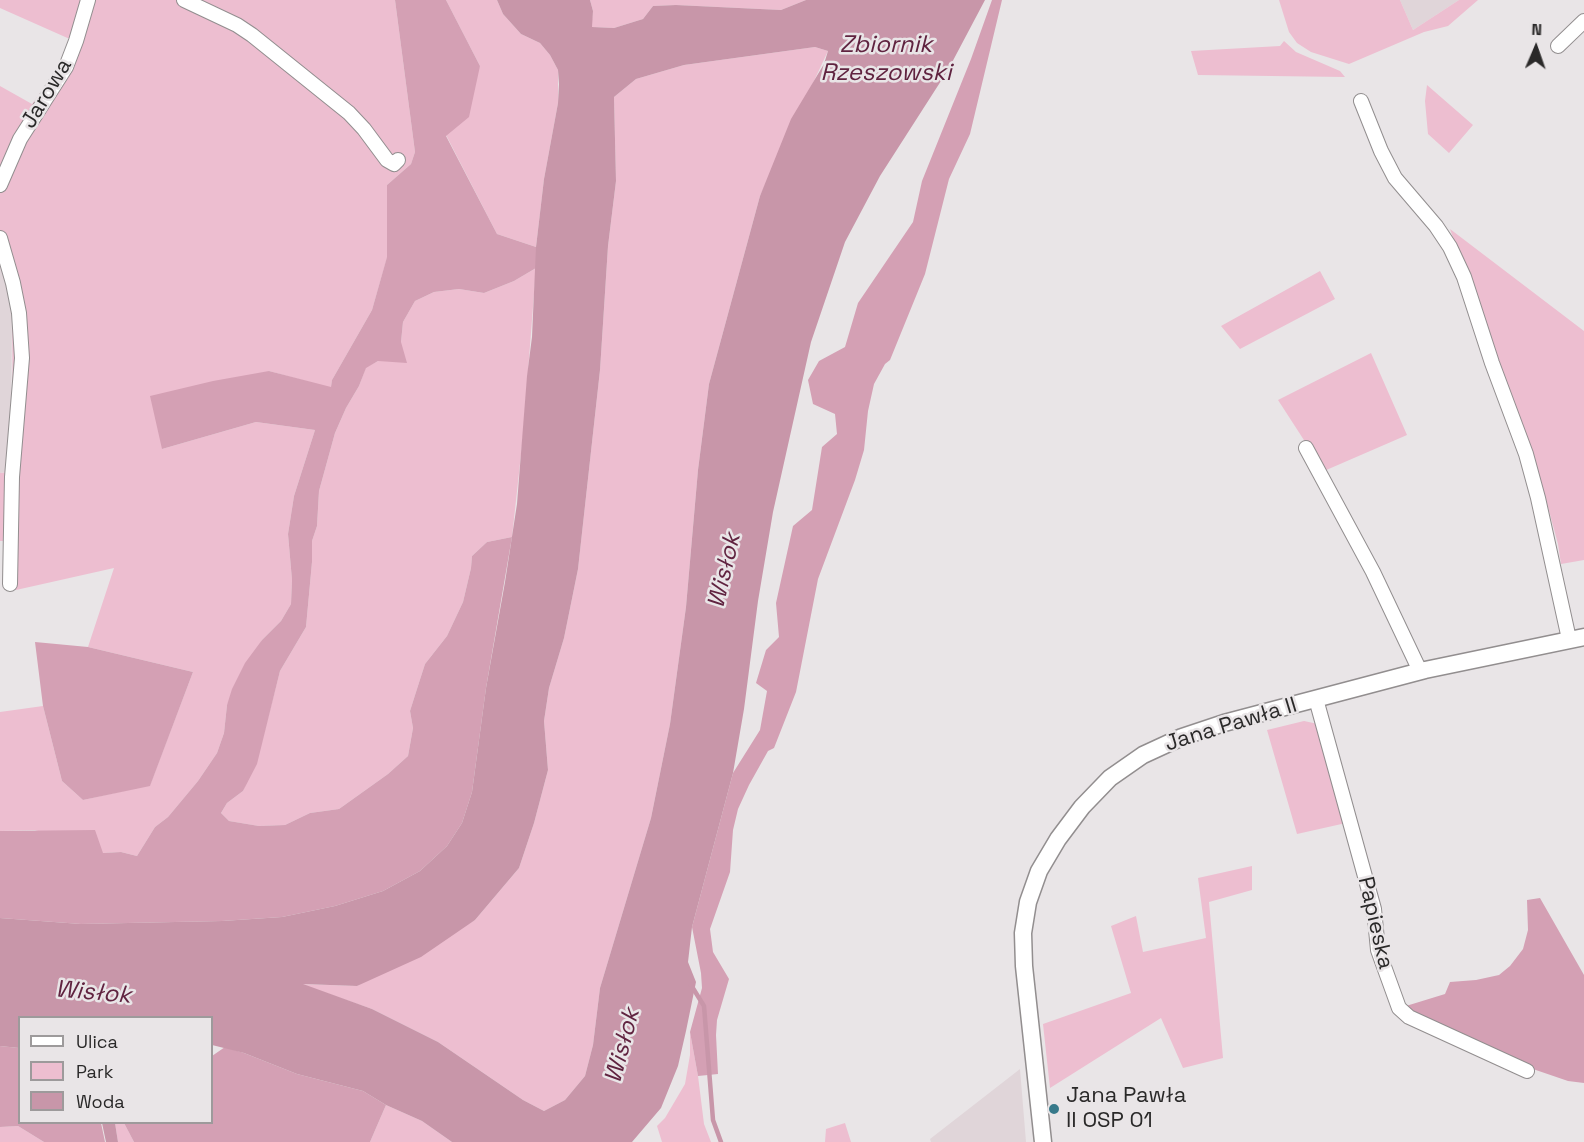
<!DOCTYPE html>
<meta charset="utf-8">
<style>
body{margin:0}
#map{position:relative;width:1584px;height:1142px;overflow:hidden;background:#e9e5e7;font-family:"Space Grotesk",sans-serif}
canvas{display:block}
.legend{position:absolute;left:18px;top:1016px;width:195px;height:108px;box-sizing:border-box;background:#e9e5e7;border:2px solid #9d9a9b;margin:0;padding:8px 10px;list-style:none;font-size:18px;color:#2a2929}
.legend li{display:flex;align-items:center;gap:12px;height:30px}
.legend b{width:30px;border:2px solid #9d9a9b}
.north{position:absolute;left:1506px;top:18px;width:60px;height:60px;-webkit-text-stroke:4px #e9e5e7;paint-order:stroke;rotate:2deg;font-size:16px;font-weight:700;line-height:24px;text-align:center;color:#2a2929}
.north::after{content:'';display:block;margin:auto;width:21px;height:27px;background:#2a2929;clip-path:polygon(50% 0,100% 100%,50% 72%,0 100%)}
</style>
<div id="map">
<canvas width="1584" height="1142"></canvas>
<ul class="legend">
<li><b style="height:8px;background:#fff"></b>Ulica</li>
<li><b style="height:16px;background:#edbed0"></b>Park</li>
<li><b style="height:16px;background:#c896a9"></b>Woda</li>
</ul>
<div class="north">N</div>
</div>
<script>
const context = document.querySelector('canvas').getContext('2d');
context.lineJoin = 'round';
function paint(path, color) { context.fillStyle = color; context.fill(path, 'evenodd'); }
const shape = rows => new Path2D(rows.map(r => 'M' + r).join(''));
function trace(path, color, width, dash) { context.strokeStyle = color; context.lineWidth = width; context.lineCap = dash ? 'butt' : 'round'; context.setLineDash(dash || []); context.stroke(path); }
function drawText(font, color, halo, rows, align = 'center') {
  context.font = font + ' "Space Grotesk",sans-serif'; context.lineWidth = 5; context.setLineDash([]); context.textBaseline = 'middle'; context.strokeStyle = halo; context.fillStyle = color; for (const [text, x, y, turn = 0] of rows) {
    context.save(); context.translate(x, y); context.rotate((+turn || 0) * Math.PI / 180); context.textAlign = isNaN(turn) ? turn : align; if (halo) context.strokeText(text, 0, 0); context.fillText(text, 0, 0); context.restore();
  }
}
paint(shape([
 [1400,0,1459,0,1413,30],
 [0,262,12,309,11,412,6,472,0,473],
 [1020,1069,1026,1142,931,1142,930,1139]
]), '#e0d5d9');
paint(shape([
 [0,0,395,0,415,152,411,164,387,185,387,258,372,310,332,380,331,388,269,371,162,449,256,422,315,430,294,496,288,534,292,580,291,604,281,621,262,640,227,705,224,733,217,753,198,781,168,817,155,827,137,856,121,852,103,853,35,830,0,831,0,712,43,706,62,781,83,800,150,785,193,672,88,647,114,568,16,590,14,583,12,309,0,262,0,86,32,104,39,94,50,86,72,40,0,8],
 [446,0,497,0,503,14,521,34,540,43,550,55,558,70,558,103,544,179,536,247,497,234,446,135,480,66],
 [590,0,806,0,781,10,676,5,653,6,643,19,614,28,591,27,593,11],
 [1279,0,1400,0,1413,30,1459,0,1478,0,1448,26,1424,32,1349,64,1311,52,1297,43,1289,32],
 [1284,41,1296,52,1340,71,1345,77,1198,75,1191,51,1280,46],
 [815,47,828,51,760,196,709,384,698,470,686,607,670,724,651,818,600,988,593,1045,585,1076,565,1100,544,1111,523,1100,438,1042,372,1009,300,984,357,986,475,920,519,868,534,823,548,770,544,721,549,688,564,638,578,569,600,370,608,246,616,181,614,97,636,79,684,65],
 [1427,85,1473,125,1449,153,1428,134,1425,101],
 [1450,229,1584,331,1584,560,1561,564,1558,544,1545,496],
 [536,268,523,436,512,537,487,542,472,556,471,568,463,602,447,636,425,664,416,692,410,711,413,728,408,756,388,774,339,809,310,813,285,825,259,826,229,821,221,813,227,803,243,791,262,741,280,671,306,627,312,562,312,541,317,526,319,491,335,433,346,408,359,386,366,367,378,361,401,342,403,322,415,301,434,292,459,289,484,293,514,281],
 [1320,271,1335,299,1240,349,1221,326],
 [1371,353,1407,435,1324,471,1278,400],
 [10,472,6,541,0,541,0,473],
 [1304,721,1318,724,1346,823,1297,834,1267,730],
 [1252,866,1252,890,1209,902,1223,1058,1183,1068,1161,1018,1050,1088,1043,1024,1131,993,1111,926,1136,916,1143,952,1206,938,1198,878],
 [690,1032,698,1076,704,1124,711,1142,662,1142,657,1126,665,1118,685,1084,690,1055],
 [386,1105,422,1121,452,1142,370,1142],
 [115,1123,124,1123,134,1142,118,1142],
 [845,1123,851,1142,825,1142,826,1129],
 [18,1126,44,1142,0,1142,0,1127]
]), '#edbed0');
paint(shape([
 [395,0,446,0,480,66,469,117,446,136,497,234,536,247,536,268,514,281,484,293,459,289,434,292,415,301,403,322,401,342,407,363,378,361,366,368,359,386,346,408,335,433,319,491,317,526,312,541,312,562,306,627,280,671,257,764,243,791,227,803,221,813,229,821,259,826,285,825,310,813,339,809,388,774,408,756,413,728,410,711,416,692,425,664,447,636,463,602,471,568,472,556,487,542,512,537,486,688,472,792,462,823,447,846,420,871,383,891,335,906,282,917,222,921,81,924,0,918,0,831,95,830,103,853,121,852,137,856,155,827,168,817,198,781,217,753,224,733,227,705,232,689,245,663,262,640,281,621,291,604,292,580,288,534,294,496,315,430,256,422,162,449,150,396,213,381,269,371,331,387,332,380,372,310,387,257,387,185,411,164,415,152],
 [992,0,1002,0,970,134,949,179,925,274,890,360,885,364,874,384,868,411,864,450,855,480,818,579,796,692,774,748,768,751,749,785,738,809,733,830,730,872,710,929,713,952,729,979,717,1020,716,1035,718,1074,698,1076,690,1032,702,988,701,973,692,927,733,773,760,730,767,691,756,683,766,650,779,637,776,603,793,526,812,510,822,447,837,434,835,414,813,404,808,380,819,361,845,347,858,303,913,222,922,181,971,59],
 [35,642,88,647,193,672,150,786,83,800,62,781,43,706],
 [1540,898,1584,975,1584,1083,1568,1081,1530,1068,1414,1015,1406,1006,1445,994,1450,982,1476,980,1499,975,1510,966,1523,949,1528,930,1527,900],
 [0,1046,19,1048,20,1122,101,1123,105,1142,44,1142,18,1126,0,1127],
 [225,1047,244,1053,297,1074,363,1091,386,1105,370,1142,134,1142,124,1123,212,1122,212,1056]
]), '#d4a0b4');
paint(shape([
 [497,0,590,0,593,11,592,27,614,28,643,19,653,6,676,5,781,10,806,0,985,0,948,70,880,176,845,242,811,342,773,512,758,601,744,709,733,773,692,927,688,962,696,982,686,1031,678,1066,661,1108,632,1142,452,1142,422,1121,386,1105,363,1091,297,1074,244,1053,212,1045,212,1018,20,1018,19,1048,0,1046,0,918,81,924,222,921,282,917,335,906,383,891,420,871,447,846,462,823,472,792,486,688,505,582,517,504,527,376,532,337,536,247,544,179,558,103,559,84,558,70,550,55,540,43,521,34,503,14],
 [815,47,828,51,824,64,791,119,760,196,709,384,698,470,686,607,670,724,651,818,600,988,593,1045,585,1076,565,1100,544,1111,523,1100,438,1042,372,1009,303,984,357,986,421,957,475,920,519,868,534,823,548,770,544,721,549,688,564,638,578,569,600,370,608,246,616,181,614,97,636,79,684,65],
 [102,1123,115,1123,118,1142,106,1142]
]), '#c896a9');
trace(shape([
 [691,985,704,1006,713,1120,721,1142]
]), '#c896a9', 4.5);
const minor = shape([
 [184,0,237,25,252,35,349,113,364,129,387,160,394,164,398,160],
 [1558,46,1584,21],
 [1361,101,1381,151,1395,178,1436,226,1450,247,1464,277,1492,363,1526,454,1538,498,1569,639],
 [0,185,20,139,66,67,76,41,88,0],
 [0,238,13,283,19,313,22,358,12,477,10,584],
 [1306,448,1373,572,1420,671],
 [1316,699,1374,909,1378,950,1399,1008,1409,1017,1527,1071]
]);
const tertiary = shape([
 [1043,1142,1024,966,1023,933,1028,902,1039,871,1058,839,1082,807,1110,778,1143,755,1182,737,1224,723,1425,670,1584,637]
]);
trace(minor, '#928e8f', 16);
trace(tertiary, '#928e8f', 19);
trace(minor, '#fff', 14);
trace(tertiary, '#fff', 16);
for (const [x, y, r, color] of [
 [1054,1109,6,"#37798a"]
]) { const dot = new Path2D(); dot.arc(x, y, r, 0, 2 * Math.PI); context.fillStyle = color; context.fill(dot); trace(dot, '#e9e5e7', 2); }
drawText('22px', '#2a2929', '#e9e5e7', [
 ["Jarowa",47,94,-59],
 ["Jana Pawła II",1231,725,-17],
 ["Papieska",1375,923,77]
]);
drawText('22px', '#2a2929', '#e9e5e7', [
 ["Jana Pawła",1066,1096],
 ["II OSP 01",1066,1121]
], 'left');
drawText('italic 24px', '#602340', '#e9e5e7', [
 ["Zbiornik",886,45],
 ["Rzeszowski",886,73],
 ["Wisłok",725,571,-77],
 ["Wisłok",93,993,5],
 ["Wisłok",623,1046,-75]
]);
</script>
